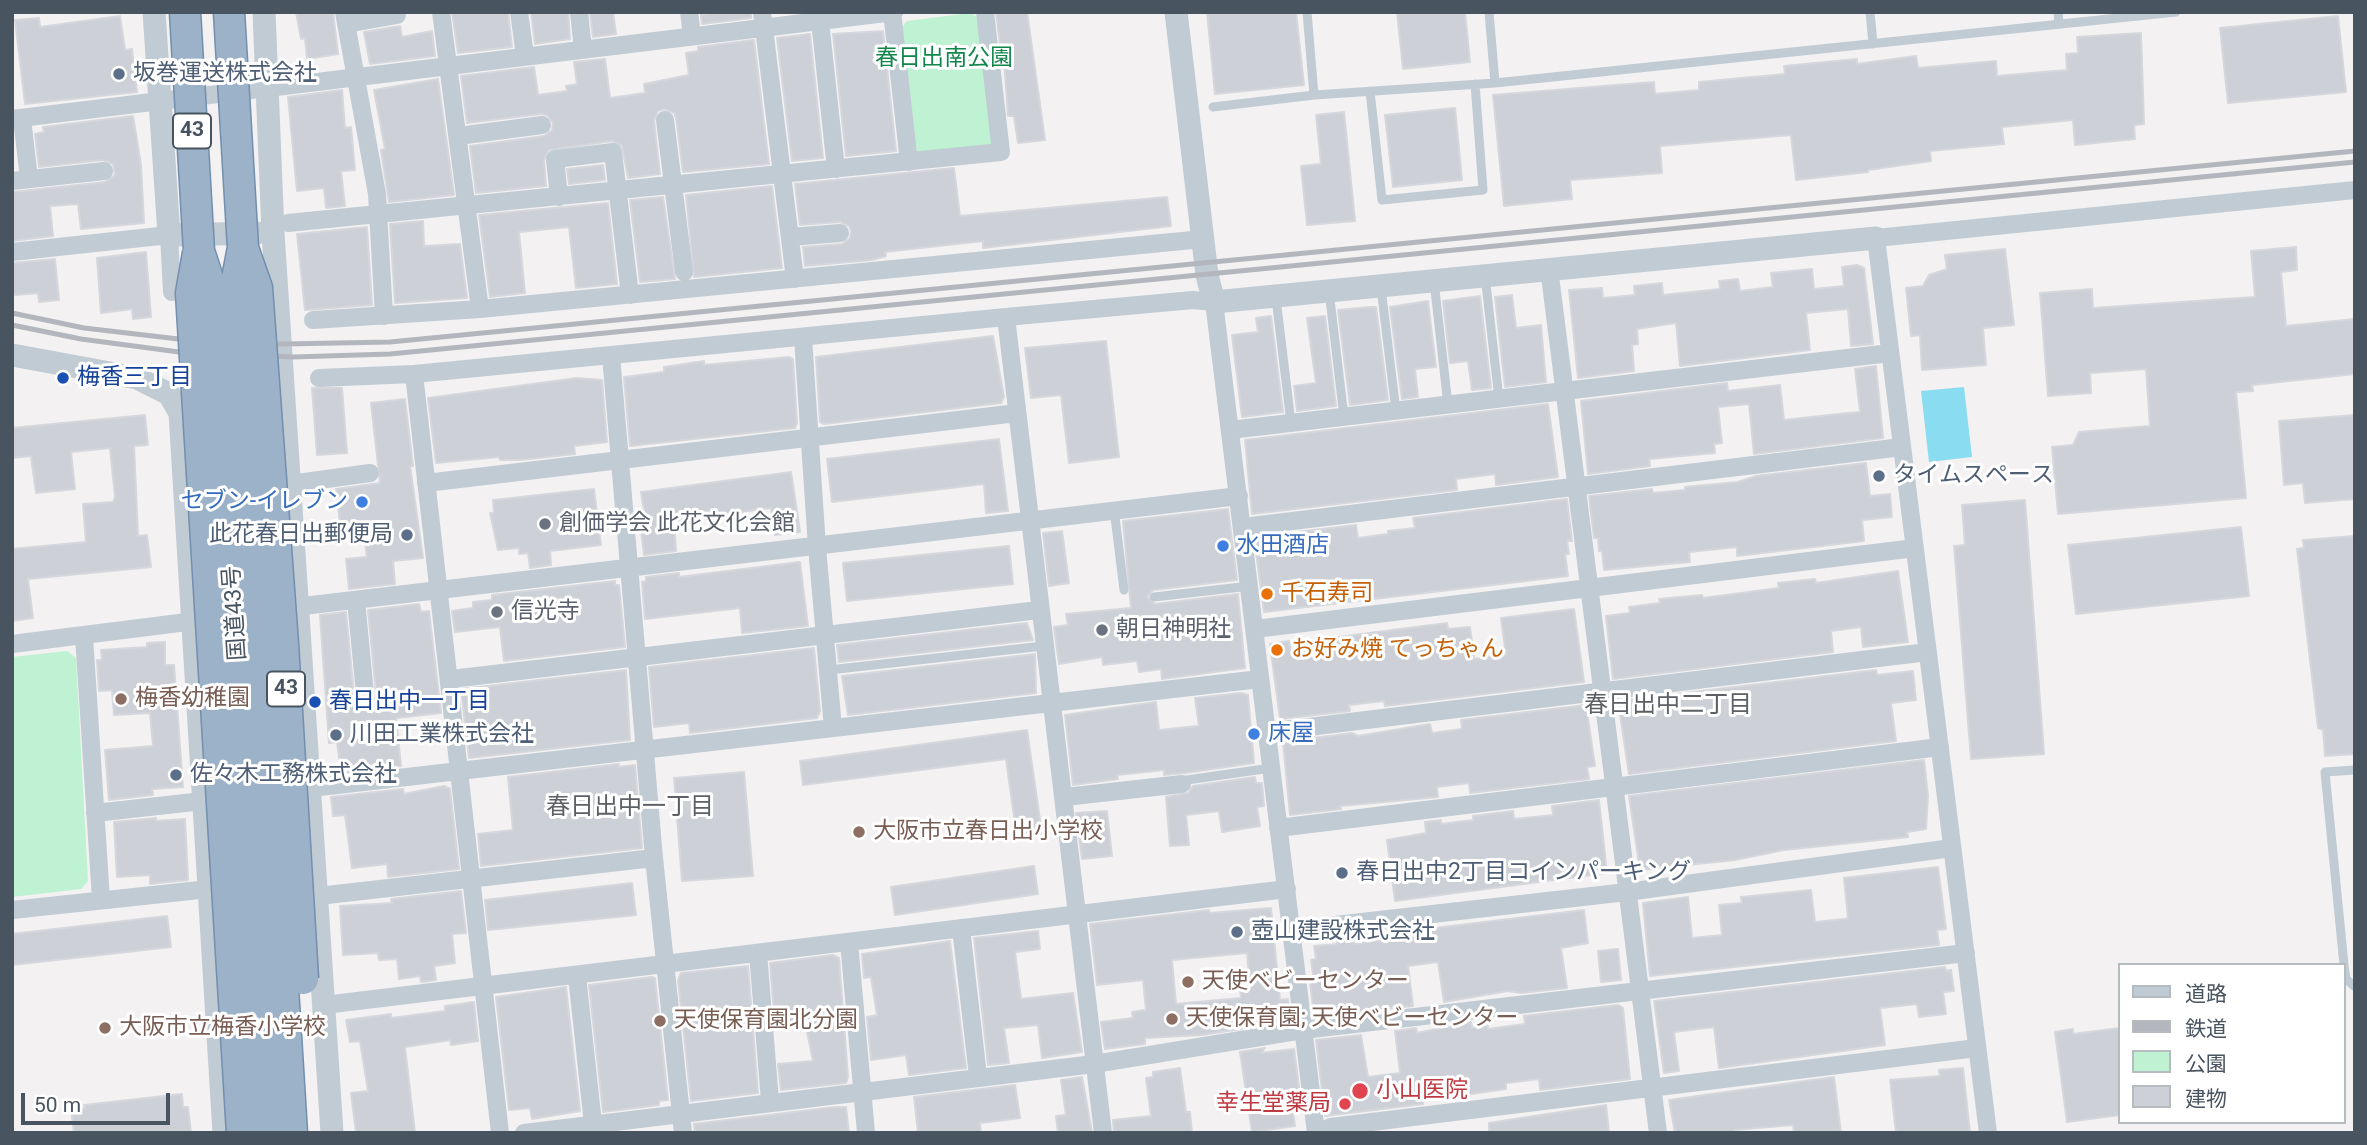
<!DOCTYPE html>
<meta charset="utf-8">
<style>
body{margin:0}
#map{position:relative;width:2367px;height:1145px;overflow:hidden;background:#f3f1f1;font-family:Roboto,"Noto Sans JP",sans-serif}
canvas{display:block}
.frame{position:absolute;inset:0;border:14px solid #485460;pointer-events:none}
.legend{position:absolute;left:2118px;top:963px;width:228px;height:161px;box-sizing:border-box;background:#fff;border:2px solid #b6bbbf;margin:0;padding:9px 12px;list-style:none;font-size:21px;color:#485460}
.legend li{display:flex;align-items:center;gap:14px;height:35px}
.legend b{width:35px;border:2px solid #b6bbbf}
.scale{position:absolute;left:21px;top:1093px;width:149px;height:32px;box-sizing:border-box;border:4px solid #485460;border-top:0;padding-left:9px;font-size:21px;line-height:24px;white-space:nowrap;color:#485460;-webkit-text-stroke:5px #fff;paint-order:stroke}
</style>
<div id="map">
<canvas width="2367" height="1145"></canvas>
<div class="frame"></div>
<ul class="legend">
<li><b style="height:9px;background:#c1cbd3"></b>道路</li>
<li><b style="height:9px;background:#b3b6bc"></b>鉄道</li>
<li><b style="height:19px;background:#bff2d2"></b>公園</li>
<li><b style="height:19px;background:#cdd0d6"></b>建物</li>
</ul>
<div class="scale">50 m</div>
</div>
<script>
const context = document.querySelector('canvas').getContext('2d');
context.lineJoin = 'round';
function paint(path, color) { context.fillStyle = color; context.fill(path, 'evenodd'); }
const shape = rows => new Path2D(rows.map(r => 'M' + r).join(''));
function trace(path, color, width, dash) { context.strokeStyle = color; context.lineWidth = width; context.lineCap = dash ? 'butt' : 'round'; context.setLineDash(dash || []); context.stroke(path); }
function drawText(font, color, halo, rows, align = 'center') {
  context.font = font + ' Roboto,"Noto Sans JP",sans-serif'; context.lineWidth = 6; context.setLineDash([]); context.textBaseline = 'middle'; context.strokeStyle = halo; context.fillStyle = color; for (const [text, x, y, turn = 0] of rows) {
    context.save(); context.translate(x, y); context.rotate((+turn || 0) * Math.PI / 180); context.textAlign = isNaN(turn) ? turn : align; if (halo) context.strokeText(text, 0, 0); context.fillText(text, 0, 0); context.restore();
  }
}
paint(shape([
 [970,13,980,19,992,146,917,152,901,28,907,21],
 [67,651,76,658,88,881,81,889,12,897,12,657]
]), '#bff2d2');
paint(shape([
 [1964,387,1972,457,1929,462,1921,391]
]), '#8adcf0');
const building = shape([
 [296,12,333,12,338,54,307,59,305,38,301,39,296,12],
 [452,12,508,12,512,47,458,53,452,12],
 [531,12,568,12,570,39,535,44,531,12],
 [590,12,613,12,616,34,593,37,590,12],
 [720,12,751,12,751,18,702,24,701,15,720,12],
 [996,12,1027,12,1045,140,1018,143,1014,116,1008,116,1003,45,1000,45,996,12],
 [1207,12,1296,12,1304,85,1215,94,1207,12],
 [1397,12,1465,12,1470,62,1403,69,1397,12],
 [120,16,125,50,132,49,137,92,25,104,15,20,39,18,40,27,120,16],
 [2338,16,2346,92,2228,103,2220,28,2338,16],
 [400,26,402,37,432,31,435,56,370,64,364,32,400,26],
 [883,31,896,151,846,156,833,34,883,31],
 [2141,33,2144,124,2134,125,2135,139,2075,145,2073,120,2002,127,2004,144,1930,151,1931,161,1868,170,1868,172,1796,180,1791,135,1660,146,1662,173,1570,180,1572,199,1504,206,1493,95,1654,82,1655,94,1699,90,1699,82,1785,74,1784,66,1857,59,1857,64,1916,56,1918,68,1996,61,1997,76,2067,70,2066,54,2078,53,2077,37,2141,33],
 [810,34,823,158,792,161,777,38,810,34],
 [754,40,769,164,683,172,676,118,674,113,664,109,658,111,654,121,660,174,628,178,622,146,612,141,549,150,544,160,546,186,476,193,470,146,544,136,552,130,553,123,547,115,541,114,467,123,461,76,534,67,538,95,567,91,566,86,577,84,574,62,605,59,610,98,645,93,644,84,689,75,686,53,698,51,698,47,754,40],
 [438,79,454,195,389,202,381,150,385,149,374,90,438,79],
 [342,90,345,128,351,127,355,170,341,171,345,206,326,208,324,188,297,191,288,97,342,90],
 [1455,108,1462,180,1393,187,1385,115,1455,108],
 [1344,112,1355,221,1307,225,1301,166,1321,164,1316,115,1344,112],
 [133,116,141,165,144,223,81,229,78,204,50,206,53,236,12,241,12,192,105,182,115,175,113,164,103,160,39,167,35,134,44,132,43,127,133,116],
 [603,165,605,180,569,184,567,169,603,165],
 [954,168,960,216,1167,197,1171,226,983,248,983,241,885,252,886,256,872,260,805,266,803,247,842,244,850,238,851,231,849,226,840,222,800,225,795,184,954,168],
 [772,186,782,268,694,277,686,195,772,186],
 [663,197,675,279,640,282,630,200,663,197],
 [608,203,617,284,576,288,569,227,519,232,525,293,490,297,479,215,608,203],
 [423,221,424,246,460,244,467,298,395,303,390,224,423,221],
 [367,227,372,305,305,310,297,234,367,227],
 [2296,247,2297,270,2281,272,2286,326,2355,319,2355,374,2252,385,2253,391,2236,392,2246,498,2058,514,2052,447,2073,445,2079,432,2150,426,2146,369,2090,373,2091,393,2048,396,2040,293,2092,289,2093,308,2255,297,2251,251,2296,247],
 [2005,249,2014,325,1983,328,1986,365,1922,370,1920,335,1911,336,1906,288,1923,286,1929,275,1947,269,1945,255,2005,249],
 [146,252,151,317,133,319,132,309,101,313,97,258,146,252],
 [55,259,59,300,39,302,38,293,15,295,12,292,12,263,55,259],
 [1857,265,1864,268,1873,344,1851,346,1848,309,1806,313,1810,350,1680,366,1676,323,1637,329,1638,344,1632,345,1634,371,1578,378,1569,290,1602,288,1603,298,1635,295,1634,286,1662,283,1663,295,1720,289,1719,281,1738,279,1740,291,1773,287,1771,273,1812,269,1814,289,1844,286,1842,267,1857,265],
 [1512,295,1516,328,1541,325,1546,382,1505,387,1495,297,1512,295],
 [1480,296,1491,388,1472,390,1468,361,1450,363,1443,301,1480,296],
 [1428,301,1436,367,1415,369,1418,397,1402,399,1390,307,1428,301],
 [1370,307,1376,307,1388,400,1350,405,1338,310,1370,307],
 [1271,316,1283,412,1242,417,1232,335,1258,332,1256,318,1271,316],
 [1325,316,1336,406,1297,411,1294,386,1316,383,1307,318,1325,316],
 [993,336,1004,397,1001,403,824,424,820,422,816,357,993,336],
 [1106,341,1119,457,1069,463,1061,395,1031,398,1025,348,1106,341],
 [789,357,793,359,797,423,795,428,630,446,624,377,664,372,664,367,704,361,704,365,789,357],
 [1876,366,1883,438,1754,454,1749,404,1718,407,1722,443,1714,444,1715,453,1649,459,1650,466,1588,474,1581,401,1727,383,1728,391,1780,385,1784,420,1848,413,1860,412,1855,369,1876,366],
 [577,378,602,380,607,442,574,446,575,454,520,460,500,460,499,457,436,463,428,398,577,378],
 [312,388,342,388,347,453,317,455,312,388],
 [405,399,413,466,410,466,423,558,393,561,395,584,349,589,346,559,367,557,362,521,340,523,336,489,380,483,371,403,405,399],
 [1548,404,1558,477,1496,485,1495,474,1456,479,1457,490,1252,514,1245,440,1548,404],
 [145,415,148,445,134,446,138,536,147,535,151,567,28,579,33,618,12,621,12,549,86,542,83,504,113,502,115,497,110,448,71,452,75,489,36,493,31,456,12,458,12,428,145,415],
 [2355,415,2355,499,2305,503,2303,483,2284,485,2279,421,2355,415],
 [999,439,1008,511,986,513,984,484,832,502,827,459,999,439],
 [1866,463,1870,496,1890,494,1892,517,1862,520,1864,541,1737,556,1737,547,1689,552,1690,562,1604,570,1602,551,1599,551,1598,538,1594,538,1589,496,1652,489,1653,493,1685,490,1685,487,1738,482,1756,476,1866,463],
 [791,472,800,532,775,535,771,508,674,521,676,551,644,555,641,530,647,529,641,492,791,472],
 [594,489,601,545,550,551,551,565,530,568,528,553,519,554,519,548,498,550,490,513,494,513,493,500,594,489],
 [1567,499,1572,541,1567,541,1569,554,1565,554,1568,576,1264,612,1254,537,1356,525,1358,538,1388,534,1388,531,1415,528,1413,518,1567,499],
 [2025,500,2044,754,1971,759,1954,546,1965,545,1962,505,2025,500],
 [1228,509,1237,580,1153,590,1147,597,1155,604,1238,594,1245,668,1162,679,1161,669,1139,672,1137,661,1103,665,1102,657,1059,664,1054,627,1068,625,1066,614,1131,608,1123,521,1228,509],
 [2241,527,2249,596,2076,614,2068,545,2241,527],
 [1062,531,1069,583,1049,586,1043,533,1062,531],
 [2355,536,2355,754,2325,756,2323,730,2318,728,2297,549,2304,548,2303,540,2355,536],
 [1009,546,1013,584,847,601,843,563,1009,546],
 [800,562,808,626,742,633,740,608,645,619,642,582,646,581,646,577,679,573,679,577,800,562],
 [1898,571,1908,642,1863,647,1861,627,1831,631,1833,652,1613,679,1606,616,1630,613,1629,607,1660,603,1659,599,1702,595,1703,598,1779,588,1778,583,1815,579,1816,583,1898,571],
 [615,581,615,585,619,585,625,647,504,661,500,627,455,632,452,611,473,608,473,602,492,600,492,595,615,581],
 [419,604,421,612,429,611,441,713,396,718,401,766,341,773,337,742,329,743,320,615,346,612,354,695,360,704,367,705,375,699,376,693,368,610,419,604],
 [1574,609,1584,682,1385,706,1384,701,1349,705,1350,711,1280,719,1270,644,1289,641,1291,652,1324,648,1323,639,1447,623,1448,629,1470,627,1474,659,1506,655,1501,618,1574,609],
 [1027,623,1033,640,839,662,837,645,1027,623],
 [165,642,165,665,174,665,183,787,152,789,153,795,109,800,105,750,153,746,150,713,114,715,112,690,99,691,97,660,102,660,101,650,147,647,147,643,165,642],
 [814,648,820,711,817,718,690,733,689,723,654,727,649,667,814,648],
 [1035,654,1036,693,848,715,842,676,1035,654],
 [626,670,630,740,469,758,461,689,626,670],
 [1876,670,1877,675,1913,671,1916,700,1891,703,1896,741,1629,774,1618,701,1876,670],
 [1241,693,1248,695,1254,763,1185,773,1164,775,1164,770,1117,775,1118,779,1073,785,1065,715,1156,702,1159,730,1199,726,1195,698,1241,693],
 [1586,705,1595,766,1587,767,1589,779,1470,793,1469,783,1437,787,1438,797,1340,806,1341,809,1290,815,1283,742,1352,733,1358,736,1430,724,1432,733,1462,729,1461,720,1586,705],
 [1027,730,1042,834,1017,838,1006,759,803,785,800,761,1027,730],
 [1924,760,1928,796,1926,829,1907,832,1908,837,1784,850,1735,860,1640,870,1629,796,1924,760],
 [619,764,618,767,635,765,642,848,481,866,478,834,513,830,508,777,619,764],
 [744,772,753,876,682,881,674,778,744,772],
 [1255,777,1256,783,1262,783,1264,806,1257,807,1260,826,1222,832,1219,811,1186,815,1189,845,1170,846,1166,797,1188,793,1193,786,1255,777],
 [444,786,450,789,459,869,388,877,387,864,352,868,345,815,333,816,331,797,403,789,404,794,444,786],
 [1599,800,1607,873,1395,901,1387,840,1426,833,1425,822,1441,820,1441,824,1473,820,1473,816,1513,811,1514,819,1553,815,1552,806,1599,800],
 [1107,811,1112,856,1082,859,1076,813,1107,811],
 [156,818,156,821,185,819,188,880,150,884,150,875,117,877,114,822,156,818],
 [1034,866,1038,894,895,915,891,887,1034,866],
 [1938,867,1946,929,1937,930,1939,945,1650,976,1643,903,1688,897,1692,938,1722,935,1719,905,1742,903,1741,897,1811,890,1815,922,1845,919,1848,918,1844,878,1938,867],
 [632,883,636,915,488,930,485,900,632,883],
 [461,891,466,933,452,934,455,963,434,966,436,980,421,982,420,976,399,979,397,959,379,960,378,953,343,955,340,906,392,903,391,899,461,891],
 [1271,908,1280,1000,1288,999,1290,1013,1284,1022,1202,1035,1145,1038,1145,1044,1105,1049,1101,1022,1133,1018,1132,1012,1146,1010,1143,980,1097,985,1090,924,1209,910,1210,913,1271,908],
 [1247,953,1250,986,1240,987,1241,998,1176,1004,1172,960,1247,953],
 [1584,910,1588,943,1561,948,1567,988,1521,993,1508,991,1444,1002,1438,962,1408,966,1413,1006,1314,1016,1310,982,1314,981,1311,960,1316,959,1314,946,1337,944,1337,940,1353,937,1354,944,1386,939,1385,934,1584,910],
 [167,916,171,947,12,965,12,934,167,916],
 [1038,931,1040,949,1015,952,1021,999,1073,993,1082,1052,1042,1058,1038,1025,1004,1028,1009,1063,988,1065,974,938,1038,931],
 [950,941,966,1068,909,1075,906,1055,871,1060,867,1017,877,1015,871,977,864,978,862,954,950,941],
 [1618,949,1621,980,1601,982,1598,951,1618,949],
 [833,955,839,958,848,1077,846,1083,781,1090,778,1064,813,1061,805,1022,775,1025,770,963,833,955],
 [748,966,758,1093,691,1101,678,980,681,973,748,966],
 [1945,967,1946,971,1951,970,1954,991,1943,992,1946,1014,1919,1017,1917,1004,1880,1008,1885,1045,1719,1068,1714,1027,1674,1032,1679,1071,1664,1073,1654,1001,1945,967],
 [652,977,655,978,668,1100,659,1101,659,1105,603,1112,589,985,652,977],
 [566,987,580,1111,532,1119,530,1108,509,1110,496,997,566,987],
 [474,1002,478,1041,451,1045,450,1040,405,1047,415,1133,356,1133,351,1093,368,1091,360,1041,350,1042,346,1020,391,1014,391,1018,445,1011,445,1006,474,1002],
 [1618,1005,1623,1008,1630,1079,1540,1090,1539,1079,1506,1083,1506,1089,1457,1096,1456,1091,1422,1096,1423,1104,1325,1116,1316,1040,1361,1035,1368,1077,1400,1073,1395,1031,1416,1028,1417,1033,1471,1022,1472,1028,1488,1025,1488,1029,1525,1024,1524,1016,1618,1005],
 [2120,1028,2120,1115,2067,1122,2055,1032,2073,1029,2073,1034,2120,1028],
 [1265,1048,1261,1053,1294,1049,1302,1111,1293,1112,1295,1126,1252,1132,1240,1052,1265,1048],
 [1180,1068,1186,1112,1190,1112,1192,1133,1114,1133,1113,1120,1151,1116,1146,1078,1153,1077,1153,1072,1180,1068],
 [1963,1068,1970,1133,1896,1133,1890,1080,1940,1076,1939,1070,1963,1068],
 [1082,1077,1092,1133,1058,1133,1056,1116,1066,1115,1061,1080,1082,1077],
 [1834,1077,1841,1133,1794,1133,1793,1125,1734,1130,1734,1133,1675,1133,1669,1100,1834,1077],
 [1015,1085,1020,1118,980,1123,981,1133,918,1133,914,1097,1015,1085],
 [182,1094,183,1107,188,1107,191,1133,74,1133,71,1109,85,1108,84,1105,182,1094],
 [1606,1105,1609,1133,1489,1133,1489,1123,1606,1105],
 [835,1107,846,1107,849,1133,695,1133,694,1124,835,1107]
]);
paint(building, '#cdd0d6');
trace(building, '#d5d7dd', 2);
trace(shape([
 [1307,12,1314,95,1495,83,2176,12],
 [1489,12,1495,83],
 [1870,12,1873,44],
 [2058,12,2059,24],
 [1370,91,1382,200,1483,190,1475,84],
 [1213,107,1314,95],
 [1485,275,1499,399],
 [1434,281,1448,405],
 [1381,288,1396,411],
 [1329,291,1344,417],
 [1276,298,1291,423],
 [1114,509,1124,590],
 [1154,597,1250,586],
 [829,670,1043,646],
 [1182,784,1187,780,1271,768],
 [2344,965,2325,772,2355,770],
 [2344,966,2346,979,2355,987]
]), '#c1cbd3', 9);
trace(shape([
 [344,12,377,194,384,316],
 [441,12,480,309],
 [519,12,525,56],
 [579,12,583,49],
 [689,12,692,36],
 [762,12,795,279],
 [892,12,909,162],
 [820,21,836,169],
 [346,24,397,15],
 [22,118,29,179],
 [12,119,894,12],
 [665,120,684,272],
 [458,136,542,125],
 [12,181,104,171],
 [559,197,555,159,613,152,630,295],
 [288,223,1001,152,985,12],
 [790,237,840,233],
 [12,252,169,235,172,292],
 [1549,268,1658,1133],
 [1006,317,1103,1133],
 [313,320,480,309,1203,239],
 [803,338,817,547,833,728],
 [611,356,654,858,683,1133],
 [414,374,500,1133],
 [319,378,414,374,1006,317,1193,300,1214,302,1316,1133],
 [1230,430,1890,353],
 [426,483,1017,413],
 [290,484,370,473],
 [1243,527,1902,447],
 [356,600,365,694],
 [286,608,1239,496],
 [1255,629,1915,548],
 [84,636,101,900],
 [12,644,203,620],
 [451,679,1039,610],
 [1267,732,1928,652],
 [311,788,1260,679],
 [1065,797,1182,784],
 [95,813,203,801],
 [1278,828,1940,747],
 [318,896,654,858],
 [12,910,209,889],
 [961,928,978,1076],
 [1291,930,1627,892,1952,848],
 [849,942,866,1133],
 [758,953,770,1101],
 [577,976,593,1124],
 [324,1005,1287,889],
 [524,1133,1094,1064,1303,1030,1966,953],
 [1318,1133,1331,1127,1977,1048],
 [1988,1133,1876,238,2355,190]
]), '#c1cbd3', 18);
trace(shape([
 [154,12,169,235,257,233],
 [264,12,273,233,332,1133],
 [1176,12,1207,275,1214,302,1876,238],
 [12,355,137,378,169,394,180,413,224,1133]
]), '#c1cbd3', 23);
trace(shape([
 [12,313,84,328,230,345,390,342,2355,151],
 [12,325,81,339,179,352,293,357,390,354,2355,162]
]), '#b3b6bc', 5);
const trunkBridge = shape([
 [185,12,199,251,212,291,245,746,267,1133],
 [229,12,243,248,235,289,262,648,292,1133],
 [244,251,257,288,283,644,303,979],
 [198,253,191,293,242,1133]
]);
trace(trunkBridge, '#728fad', 33, []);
trace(trunkBridge, '#9cb2c9', 30);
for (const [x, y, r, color] of [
 [119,74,7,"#5c6f8a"],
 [63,378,7,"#1a4fb4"],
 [1879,476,7,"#5c6f8a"],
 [362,502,7,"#3f7fe0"],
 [545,524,7,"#6b7280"],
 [407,535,7,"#5c6f8a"],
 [1223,546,7,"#3f7fe0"],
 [1267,594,7,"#e8710a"],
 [497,612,7,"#6b7280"],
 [1102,630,7,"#6b7280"],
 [1277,650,7,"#e8710a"],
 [121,699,7,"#8d6e63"],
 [315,702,7,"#1a4fb4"],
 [1254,734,7,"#3f7fe0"],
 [336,735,7,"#5c6f8a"],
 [176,775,7,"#5c6f8a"],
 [859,832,7,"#8d6e63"],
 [1342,873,7,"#5c6f8a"],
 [1237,932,7,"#5c6f8a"],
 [1188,982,7,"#8d6e63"],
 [1172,1019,7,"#8d6e63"],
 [660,1021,7,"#8d6e63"],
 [105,1028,7,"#8d6e63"],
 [1360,1091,9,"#e0444e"],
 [1345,1104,7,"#e0444e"]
]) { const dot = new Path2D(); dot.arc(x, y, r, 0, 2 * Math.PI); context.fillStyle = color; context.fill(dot); trace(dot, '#fff', 2.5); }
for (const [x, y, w] of [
 [192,131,38],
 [286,689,38]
]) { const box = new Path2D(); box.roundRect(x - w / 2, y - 17.5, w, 35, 5); context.fillStyle = '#fff'; context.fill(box); trace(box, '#485460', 2); }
drawText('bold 21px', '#485460', null, [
 ["43",192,131],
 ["43",286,689]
]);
drawText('23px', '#13864c', '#fff', [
 ["春日出南公園",944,59]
]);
drawText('23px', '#4e5e75', '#fff', [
 ["坂巻運送株式会社",133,74],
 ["タイムスペース",1893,476],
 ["此花春日出郵便局",393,535,"right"],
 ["川田工業株式会社",350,735],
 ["佐々木工務株式会社",190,775],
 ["春日出中2丁目コインパーキング",1356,873],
 ["壺山建設株式会社",1251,932]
], 'left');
drawText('23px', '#164399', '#fff', [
 ["梅香三丁目",77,378],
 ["春日出中一丁目",329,702]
], 'left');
drawText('23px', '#366cbe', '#fff', [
 ["セブン-イレブン",348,502,"right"],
 ["水田酒店",1237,546],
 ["床屋",1268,734]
], 'left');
drawText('23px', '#5b616d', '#fff', [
 ["創価学会 此花文化会館",559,524],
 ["信光寺",511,612],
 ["朝日神明社",1116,630]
], 'left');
drawText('23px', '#c56008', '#fff', [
 ["千石寿司",1281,594],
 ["お好み焼 てっちゃん",1291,650]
], 'left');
drawText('23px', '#485460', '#fff', [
 ["国道43号",236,613,-94]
]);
drawText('23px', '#785e54', '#fff', [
 ["梅香幼稚園",135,699],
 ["大阪市立春日出小学校",873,832],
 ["天使ベビーセンター",1202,982],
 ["天使保育園; 天使ベビーセンター",1186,1019],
 ["天使保育園北分園",674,1021],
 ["大阪市立梅香小学校",119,1028]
], 'left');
drawText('23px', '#be3a42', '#fff', [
 ["小山医院",1376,1091],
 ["幸生堂薬局",1331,1104,"right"]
], 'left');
drawText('24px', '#5d6166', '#fff', [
 ["春日出中二丁目",1668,706],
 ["春日出中一丁目",630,808]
]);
</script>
